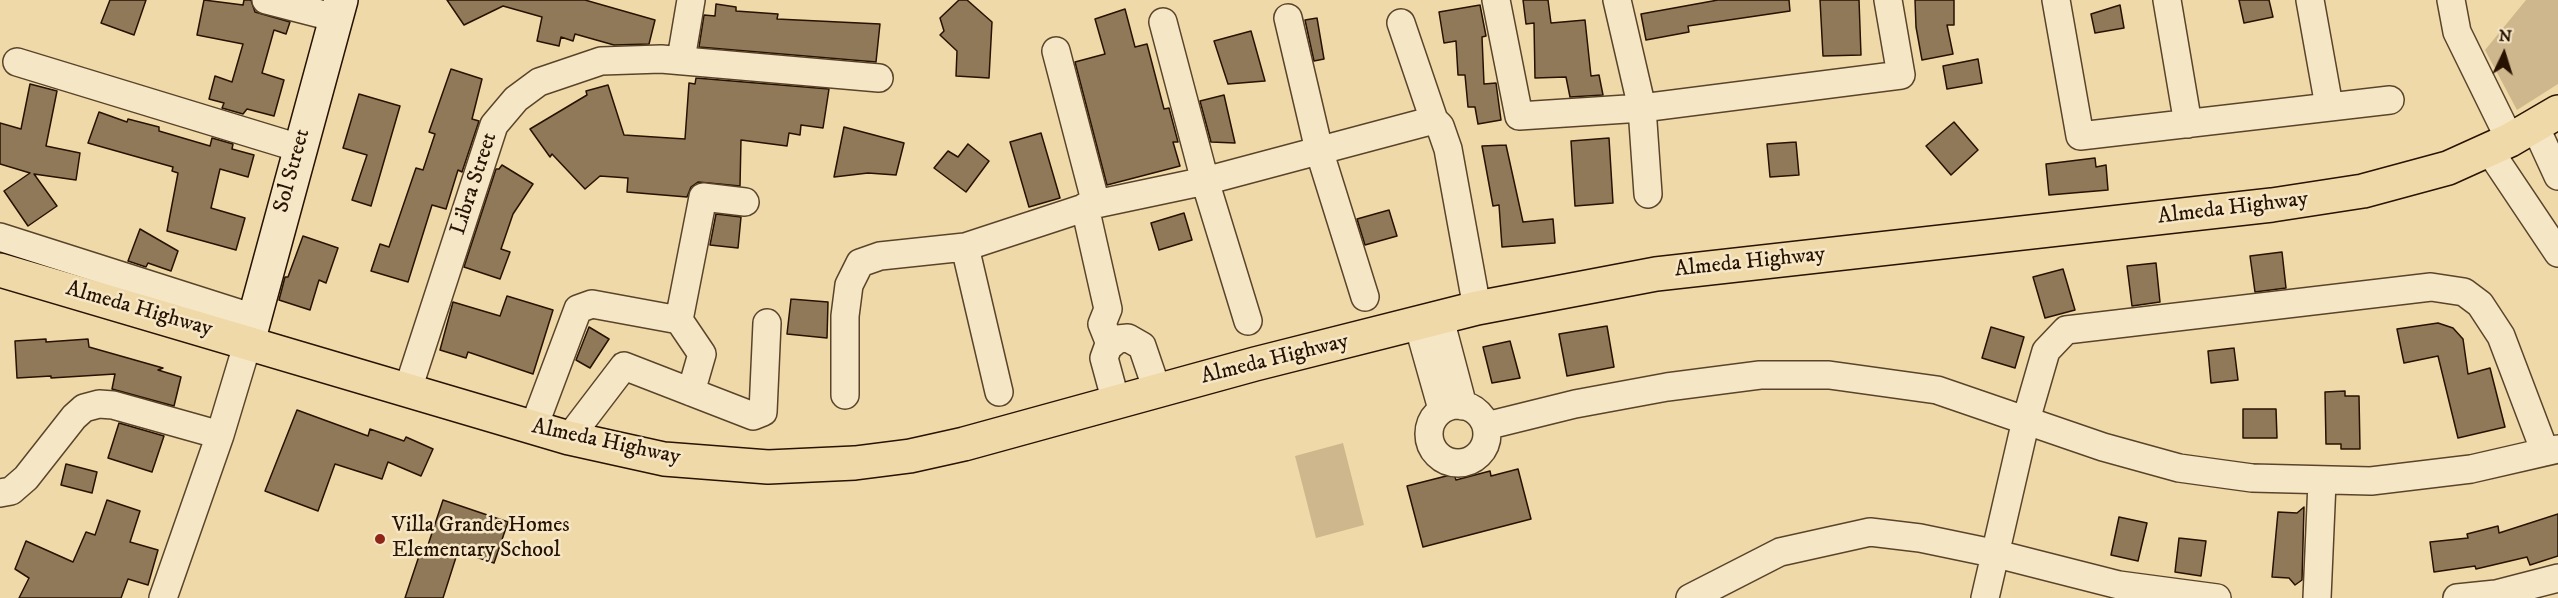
<!DOCTYPE html>
<style>
body{margin:0}
#map{position:relative;width:2558px;height:598px;overflow:hidden;background:#f0d9a8;font-family:"IM FELL DW Pica",serif}
canvas{display:block}
.north{position:absolute;left:2474px;top:24px;width:60px;height:60px;-webkit-text-stroke:4px #f5e6c6;paint-order:stroke;rotate:4deg;font-size:16px;font-weight:700;line-height:24px;text-align:center;color:#271201}
.north::after{content:'';display:block;margin:auto;width:21px;height:27px;background:#271201;clip-path:polygon(50% 0,100% 100%,50% 72%,0 100%)}
</style>
<div id="map">
<canvas width="2558" height="598"></canvas>
<div class="north">N</div>
</div>
<script>
const context = document.querySelector('canvas').getContext('2d');
context.lineJoin = 'round';
function paint(path, color) { context.fillStyle = color; context.fill(path, 'evenodd'); }
const shape = rows => new Path2D(rows.map(r => 'M' + r).join(''));
function trace(path, color, width, dash) { context.strokeStyle = color; context.lineWidth = width; context.lineCap = dash ? 'butt' : 'round'; context.setLineDash(dash || []); context.stroke(path); }
function drawText(font, color, halo, rows, align = 'center') {
  context.font = font + ' "IM FELL DW Pica",serif'; context.lineWidth = 5; context.setLineDash([]); context.textBaseline = 'middle'; context.strokeStyle = halo; context.fillStyle = color; for (const [text, x, y, turn = 0] of rows) {
    context.save(); context.translate(x, y); context.rotate((+turn || 0) * Math.PI / 180); context.textAlign = isNaN(turn) ? turn : align; if (halo) context.strokeText(text, 0, 0); context.fillText(text, 0, 0); context.restore();
  }
}
paint(shape([
 [2526,0,2558,0,2558,84,2517,110,2485,50],
 [1343,443,1364,525,1316,538,1295,456]
]), '#ceb78c');
const building = shape([
 [110,0,146,0,134,35,101,23,110,0],
 [204,0,243,5,244,0,251,0,255,12,290,22,286,34,274,30,262,73,284,80,274,116,247,109,243,114,222,108,224,103,209,99,215,76,232,82,243,44,197,35,204,0],
 [447,0,585,0,655,20,649,44,614,45,575,34,573,41,561,37,559,46,537,41,542,17,503,6,464,25,447,0],
 [959,0,967,0,992,22,989,78,956,76,957,51,940,35,944,31,940,18,959,0],
 [1523,0,1548,0,1551,23,1585,20,1591,76,1599,75,1603,95,1570,97,1566,77,1535,78,1534,23,1526,24,1523,0],
 [1718,0,1789,0,1790,11,1688,26,1689,32,1646,40,1641,14,1718,0],
 [1820,0,1859,0,1861,55,1823,56,1820,0],
 [1915,0,1954,0,1954,25,1947,25,1953,54,1922,60,1916,27,1915,0],
 [2239,0,2269,0,2273,17,2244,23,2239,0],
 [716,4,736,7,736,11,778,14,777,19,880,24,876,62,699,47,704,15,715,16,716,4],
 [1480,5,1486,36,1482,37,1484,84,1496,83,1501,120,1478,124,1475,107,1468,107,1465,75,1458,75,1456,41,1444,43,1439,12,1480,5],
 [2120,5,2124,28,2095,33,2091,14,2120,5],
 [1125,9,1135,47,1147,44,1164,109,1169,108,1178,142,1173,142,1180,166,1107,185,1075,62,1105,54,1095,19,1125,9],
 [1317,18,1324,59,1314,61,1305,20,1317,18],
 [1251,31,1265,81,1228,84,1214,41,1251,31],
 [1978,59,1982,83,1947,89,1943,66,1978,59],
 [451,69,482,79,472,119,479,121,462,172,458,170,446,209,432,205,408,282,371,271,380,244,389,247,416,168,423,170,435,134,429,132,451,69],
 [696,78,829,89,823,128,801,125,800,135,789,133,787,146,741,140,740,186,698,182,691,187,687,197,627,192,628,178,600,176,585,189,552,154,550,157,530,129,587,95,586,91,608,85,624,135,685,139,689,83,695,84,696,78],
 [30,84,57,91,46,146,80,153,76,180,34,174,57,206,28,226,4,191,30,173,0,164,0,123,21,129,30,84],
 [359,94,400,106,371,206,352,200,367,155,343,148,359,94],
 [1224,95,1235,143,1211,142,1200,101,1224,95],
 [99,112,127,122,128,119,159,127,159,131,210,146,212,138,233,144,232,149,254,155,248,177,220,169,211,208,245,218,236,250,167,231,178,173,172,171,173,167,88,143,99,112],
 [1954,122,1978,150,1951,175,1926,146,1954,122],
 [844,127,904,143,896,175,868,173,834,177,844,127],
 [1041,133,1060,198,1029,207,1010,142,1041,133],
 [1609,138,1613,203,1575,206,1571,141,1609,138],
 [1796,142,1799,175,1770,177,1767,144,1796,142],
 [968,144,989,161,966,192,934,168,948,151,958,157,968,144],
 [1506,145,1523,222,1553,219,1555,243,1502,247,1499,205,1493,206,1482,146,1506,145],
 [2095,158,2096,167,2106,165,2108,190,2049,195,2046,164,2095,158],
 [502,165,533,184,513,214,501,249,510,252,500,279,464,267,496,169,499,169,502,165],
 [1389,210,1397,236,1365,245,1357,219,1389,210],
 [1184,213,1192,240,1159,250,1151,223,1184,213],
 [716,214,741,217,738,248,710,245,716,214],
 [140,229,178,251,171,271,148,263,146,267,128,261,140,229],
 [303,236,338,248,326,283,319,280,310,310,279,300,285,277,288,277,303,236],
 [2282,252,2286,288,2255,292,2250,256,2282,252],
 [2156,263,2160,302,2132,306,2127,266,2156,263],
 [2063,269,2075,310,2045,318,2033,277,2063,269],
 [507,296,553,310,533,374,468,352,466,358,440,350,453,302,500,316,507,296],
 [791,299,828,302,827,338,787,334,791,299],
 [2438,323,2453,328,2463,339,2468,374,2490,368,2505,427,2458,438,2438,356,2404,363,2397,329,2438,323],
 [1607,326,1614,367,1567,376,1559,334,1607,326],
 [589,327,609,339,590,368,576,360,589,327],
 [1991,327,2024,337,2015,368,1982,358,1991,327],
 [46,339,46,342,88,339,89,347,163,368,158,370,181,377,174,406,112,389,115,374,51,378,51,376,17,378,15,341,46,339],
 [1510,341,1520,378,1492,383,1483,347,1510,341],
 [2234,348,2238,380,2211,383,2208,351,2234,348],
 [2345,391,2345,396,2359,396,2360,449,2341,449,2341,444,2326,444,2325,392,2345,391],
 [2243,409,2276,409,2277,438,2243,438,2243,409],
 [297,410,368,436,370,429,404,441,406,437,433,449,421,476,388,462,382,479,335,464,318,511,265,491,297,410],
 [119,423,164,436,152,472,108,458,119,423],
 [66,464,97,472,92,493,61,485,66,464],
 [1518,469,1531,519,1423,547,1407,486,1454,474,1456,480,1490,471,1491,476,1518,469],
 [107,500,140,511,130,542,158,550,148,585,128,579,121,598,19,598,29,578,15,569,26,541,73,562,86,532,95,535,107,500],
 [443,500,508,522,494,563,458,551,443,598,405,598,419,556,424,557,443,500],
 [2304,507,2302,580,2295,585,2289,578,2272,577,2278,512,2297,513,2304,507],
 [2558,514,2558,556,2530,565,2527,557,2476,569,2475,566,2434,572,2430,542,2468,538,2467,534,2498,526,2499,533,2558,514],
 [2119,517,2147,523,2138,561,2111,555,2119,517],
 [2179,538,2206,541,2201,576,2175,572,2179,538]
]);
paint(building, '#907958');
trace(building, '#271201', 1.5);
const street = shape([
 [266,0,336,18],
 [1496,0,1519,116,1642,108,1901,75,1888,0],
 [1617,0,1642,108,1648,194],
 [2056,0,2080,136,2390,100],
 [2167,0,2188,124],
 [2310,0,2329,106],
 [2451,0,2457,32,2510,140],
 [1288,18,1319,150,1365,297],
 [1163,22,1205,181,1248,321],
 [1401,23,1434,120],
 [1056,51,1096,204],
 [681,59,691,0],
 [17,62,299,148],
 [2535,126,2558,176],
 [2489,150,2558,253],
 [1085,207,1108,309,1102,324,1110,344],
 [0,237,254,318],
 [965,247,999,392],
 [1440,319,1463,406],
 [679,320,702,354,691,392],
 [1418,324,1442,409],
 [408,389,494,125,516,99,539,82,601,61,661,59,879,78],
 [845,395,845,316,849,285,860,263,880,256,965,247,1096,204,1205,181,1434,120,1440,126,1448,149,1477,308],
 [1116,402,1104,358,1108,347,1118,339,1128,338,1142,346,1157,390],
 '1429 434a29 29 0 1 1 58 0a29 29 0 1 1-58 0Z',
 [1486,426,1575,404,1667,387,1760,375,1829,375,1937,390,2103,447,2179,468,2252,478,2371,481,2471,469,2558,449],
 [533,429,578,309,592,304,679,320,703,197,745,202],
 [569,438,624,366,753,416,763,412,767,323],
 [0,493,11,491,26,478,74,417,84,408,99,404,113,405,220,435],
 [163,598,220,435,248,342],
 [1690,598,1780,552,1870,532,1920,538,1997,554,2119,585,2217,598],
 [1985,598,2026,420,2046,351,2066,330,2431,287,2464,292,2480,304,2501,336,2545,452],
 [2317,598,2322,482],
 [2457,598,2496,594,2558,578]
]);
const secondary = shape([
 [248,342,341,0]
]);
const highway = shape([
 [0,270,569,438,664,459,768,467,855,463,910,456,964,444,1255,364,1477,308,1656,274,2272,205,2363,191,2448,168,2510,140,2558,112]
]);
trace(street, '#59442b', 30);
trace(secondary, '#271201', 36);
trace(highway, '#271201', 36);
trace(street, '#f5e6c6', 27);
trace(secondary, '#f5e6c6', 33);
trace(highway, '#f0d9a8', 33);
for (const [x, y, r, color] of [
 [380,539,6,"#8f2418"]
]) { const dot = new Path2D(); dot.arc(x, y, r, 0, 2 * Math.PI); context.fillStyle = color; context.fill(dot); trace(dot, '#f5e6c6', 2); }
drawText('22px', '#271201', '#f5e6c6', [
 ["Sol Street",293,171,-75],
 ["Libra Street",475,184,-72],
 ["Almeda Highway",2233,209,-7],
 ["Almeda Highway",1750,263,-6],
 ["Almeda Highway",139,310,16],
 ["Almeda Highway",1275,360,-14],
 ["Almeda Highway",606,443,12]
]);
drawText('22px', '#271201', '#f5e6c6', [
 ["Villa Grande Homes",392,526],
 ["Elementary School",392,551]
], 'left');
</script>
